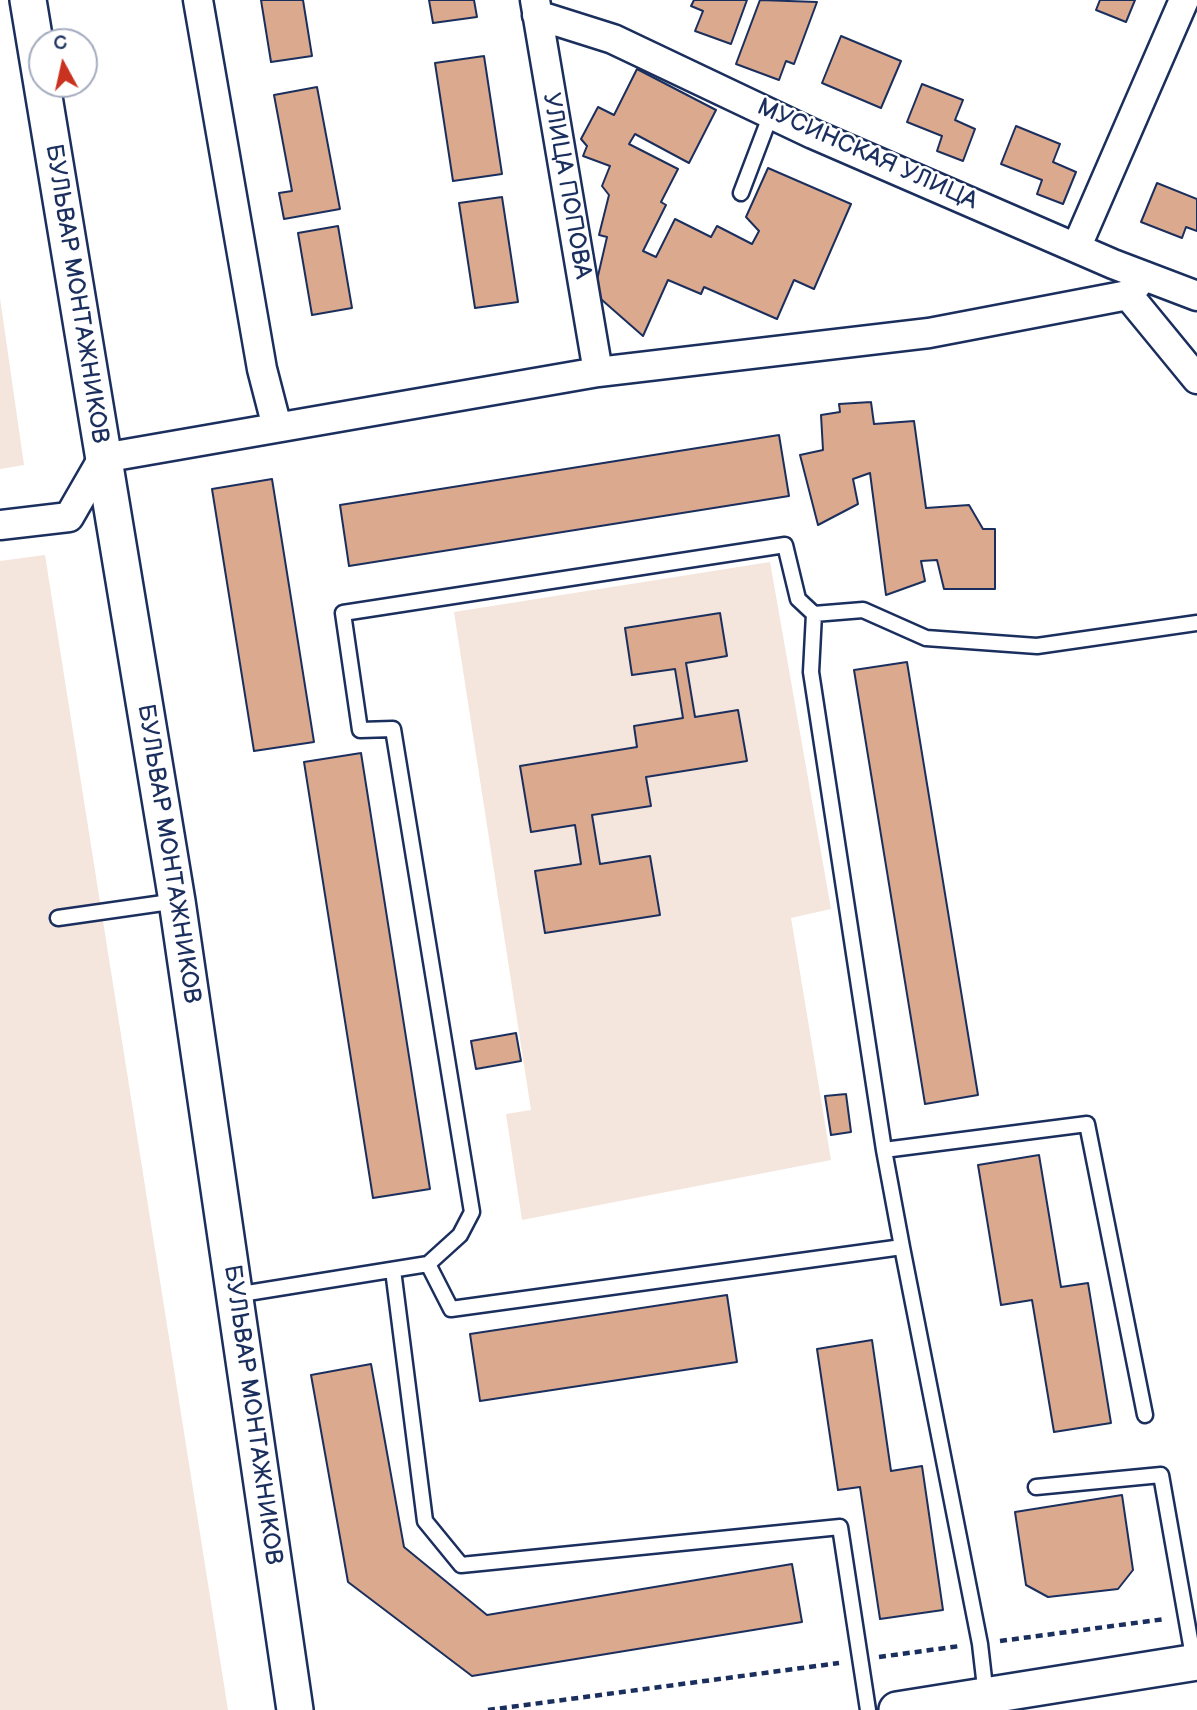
<!DOCTYPE html>
<meta charset="utf-8">
<style>
body{margin:0}
#map{position:relative;width:1197px;height:1710px;overflow:hidden;background:#fff;font-family:"Balsamiq Sans",sans-serif}
canvas{display:block}
.north{position:absolute;left:28px;top:28px;width:70px;height:70px;box-sizing:border-box;background:#fff;border:2px solid #a4acbf;border-radius:50%;rotate:352deg;font-size:19px;font-weight:700;line-height:28px;text-align:center;color:#1b2f5e}
.north::after{content:'';display:block;margin:auto;width:24px;height:32px;background:#c8321e;clip-path:polygon(50% 0,100% 100%,50% 72%,0 100%)}
</style>
<div id="map">
<canvas width="1197" height="1710"></canvas>
<div class="north">С</div>
</div>
<script>
const context = document.querySelector('canvas').getContext('2d');
context.lineJoin = 'round';
function paint(path, color) { context.fillStyle = color; context.fill(path, 'evenodd'); }
const shape = rows => new Path2D(rows.map(r => 'M' + r).join(''));
function trace(path, color, width, dash) { context.strokeStyle = color; context.lineWidth = width; context.lineCap = dash ? 'butt' : 'round'; context.setLineDash(dash || []); context.stroke(path); }
function drawText(font, color, halo, rows, align = 'center') {
  context.font = font + ' "Balsamiq Sans",sans-serif'; context.lineWidth = 5; context.setLineDash([]); context.textBaseline = 'middle'; context.strokeStyle = halo; context.fillStyle = color; for (const [text, x, y, turn = 0] of rows) {
    context.save(); context.translate(x, y); context.rotate((+turn || 0) * Math.PI / 180); context.textAlign = isNaN(turn) ? turn : align; if (halo) context.strokeText(text, 0, 0); context.fillText(text, 0, 0); context.restore();
  }
}
paint(shape([
 [0,298,24,465,0,469],
 [45,555,228,1710,0,1710,0,561],
 [770,562,831,909,791,918,831,1160,522,1220,506,1114,531,1110,454,612]
]), '#f4e5dd');
const building = shape([
 [261,0,303,0,312,56,271,62,261,0],
 [429,0,474,0,477,17,433,23,429,0],
 [694,0,747,0,731,44,695,31,703,11,691,6,694,0],
 [760,0,817,2,794,64,786,61,779,80,736,64,760,0],
 [1100,0,1135,0,1126,22,1096,10,1100,0],
 [841,36,901,61,881,108,822,83,841,36],
 [484,56,502,174,453,181,435,63,484,56],
 [637,69,716,110,689,163,635,134,629,144,678,169,661,202,666,205,643,251,656,257,675,219,711,237,717,226,752,244,759,231,746,217,768,168,851,204,814,289,794,280,777,319,704,287,701,294,668,280,643,336,594,293,607,237,599,235,609,195,602,186,610,166,583,156,587,146,581,139,598,107,614,115,637,69],
 [922,84,963,100,955,120,975,129,963,161,937,151,942,136,907,122,922,84],
 [317,87,340,209,284,219,279,193,292,191,274,95,317,87],
 [1016,126,1060,144,1053,162,1076,172,1063,204,1037,194,1042,180,1001,164,1016,126],
 [1157,183,1197,199,1197,231,1186,227,1182,238,1141,222,1157,183],
 [502,197,518,302,475,308,459,203,502,197],
 [338,226,352,308,312,315,298,233,338,226],
 [871,402,874,424,914,421,926,508,969,505,983,529,995,529,995,589,944,589,937,560,921,561,925,581,886,595,870,473,853,479,858,504,818,525,800,455,823,450,821,415,840,412,839,404,871,402],
 [779,435,789,496,349,566,340,505,779,435],
 [272,479,314,742,254,751,212,489,272,479],
 [720,613,727,656,686,663,695,717,738,710,747,761,646,777,651,806,592,815,600,864,650,856,660,915,545,933,535,871,581,864,575,825,531,832,520,766,637,747,634,726,683,718,675,669,632,675,625,628,720,613],
 [907,662,978,1095,925,1104,854,670,907,662],
 [361,753,430,1189,373,1198,304,762,361,753],
 [516,1033,521,1061,476,1069,471,1041,516,1033],
 [846,1094,851,1132,831,1135,825,1096,846,1094],
 [1039,1155,1061,1287,1088,1283,1111,1423,1054,1432,1032,1300,1001,1305,978,1165,1039,1155],
 [727,1295,737,1362,480,1401,470,1334,727,1295],
 [872,1340,891,1471,922,1466,943,1610,880,1619,860,1487,838,1490,817,1349,872,1340],
 [371,1364,404,1547,487,1615,792,1564,802,1622,472,1676,348,1582,311,1375,371,1364],
 [1122,1495,1133,1570,1118,1589,1048,1597,1026,1585,1015,1512,1122,1495]
]);
paint(building, '#dba98d');
trace(building, '#1b2f5e', 2);
const service = shape([
 [741,193,771,114],
 [58,918,177,901],
 [884,1150,1087,1124,1145,1415],
 [902,1247,980,1644,986,1696],
 [428,1264,451,1309,902,1247,884,1150,811,672,814,614],
 [393,1270,425,1521,461,1565,840,1527,868,1710],
 [235,1295,428,1264,460,1235,472,1212,393,729,360,730,343,613,785,545,798,599,814,614,863,610,926,638,1037,646,1197,623],
 [1036,1487,1161,1475,1194,1662]
]);
const minor = shape([
 [198,0,262,369,277,427],
 [535,0,598,372],
 [537,15,613,39,813,134,1113,264,1197,296],
 [1077,246,1184,0],
 [1128,295,1197,379],
 [0,525,69,517,103,458,598,372,929,333,1128,295,1143,277]
]);
const tertiary = shape([
 [28,0,177,901,295,1710],
 [897,1710,1197,1662]
]);
trace(service, '#1b2f5e', 19);
trace(minor, '#1b2f5e', 33);
trace(tertiary, '#1b2f5e', 40);
trace(shape([
 [1000,1641,1165,1619],
 [879,1657,960,1646],
 [488,1710,839,1663]
]), '#1b2f5e', 4.5, [7, 5]);
trace(service, '#fff', 14);
trace(minor, '#fff', 28);
trace(tertiary, '#fff', 35);
drawText('24px', '#1b2f5e', '#fff', [
 ["МУСИНСКАЯ УЛИЦА",867,155,24],
 ["УЛИЦА ПОПОВА",566,186,80],
 ["БУЛЬВАР МОНТАЖНИКОВ",76,294,81],
 ["БУЛЬВАР МОНТАЖНИКОВ",168,854,81],
 ["БУЛЬВАР МОНТАЖНИКОВ",252,1415,82]
]);
</script>
